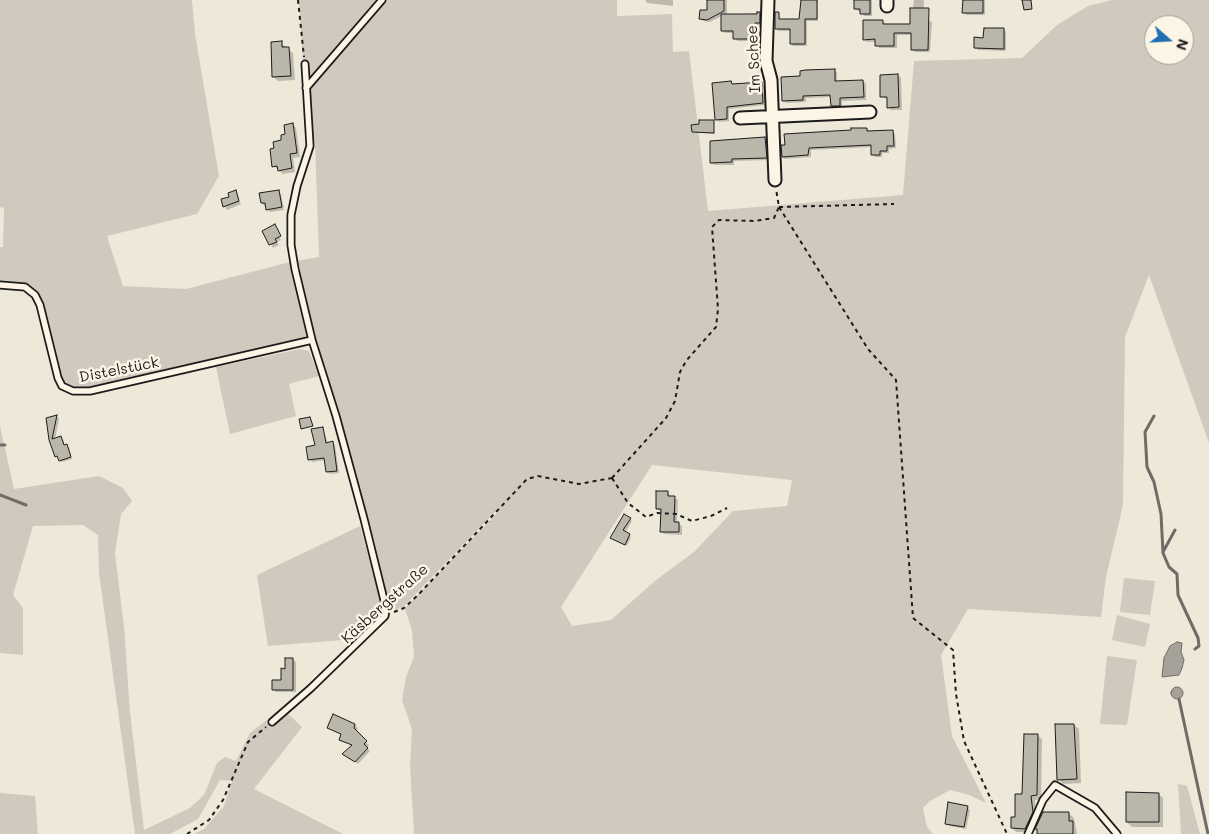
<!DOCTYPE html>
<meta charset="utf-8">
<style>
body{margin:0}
#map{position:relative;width:1209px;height:834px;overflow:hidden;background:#eee8d9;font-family:Mali,sans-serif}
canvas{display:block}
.north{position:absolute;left:1144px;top:15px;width:50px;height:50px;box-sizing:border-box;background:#fcf5e5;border:1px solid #a29e95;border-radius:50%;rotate:109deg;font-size:14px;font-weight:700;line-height:20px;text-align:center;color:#1c1c1c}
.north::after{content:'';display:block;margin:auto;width:18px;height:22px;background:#1f6fb2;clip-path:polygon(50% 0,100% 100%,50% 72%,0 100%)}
</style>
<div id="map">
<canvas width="1209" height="834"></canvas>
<div class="north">N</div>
</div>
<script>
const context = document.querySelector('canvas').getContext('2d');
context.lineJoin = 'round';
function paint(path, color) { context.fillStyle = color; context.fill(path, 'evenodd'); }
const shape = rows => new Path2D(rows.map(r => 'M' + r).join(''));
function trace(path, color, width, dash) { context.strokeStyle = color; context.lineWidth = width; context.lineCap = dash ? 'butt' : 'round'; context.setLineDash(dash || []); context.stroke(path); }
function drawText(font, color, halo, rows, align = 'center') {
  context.font = font + ' Mali,sans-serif'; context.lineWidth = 5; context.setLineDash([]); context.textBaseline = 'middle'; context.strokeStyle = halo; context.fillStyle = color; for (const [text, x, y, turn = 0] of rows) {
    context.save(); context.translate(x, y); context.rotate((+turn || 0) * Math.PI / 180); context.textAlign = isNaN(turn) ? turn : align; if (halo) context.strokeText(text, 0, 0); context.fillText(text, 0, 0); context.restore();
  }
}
paint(shape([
 [0,0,192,0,195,34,219,176,197,214,107,236,123,286,186,289,290,262,308,337,90,388,72,388,64,383,60,377,42,306,25,285,0,284,0,247,3,247,4,208,0,207],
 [299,0,380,0,306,87,305,61,303,61],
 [383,0,617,0,617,16,672,14,673,52,689,51,708,211,903,195,914,61,1022,58,1057,25,1088,6,1112,0,1209,0,1209,443,1149,275,1125,337,1123,505,1106,577,1101,617,968,609,941,655,952,736,986,803,969,795,950,790,930,801,923,808,927,827,933,834,414,834,410,765,412,729,402,700,406,677,414,657,412,631,405,608,498,512,497,510,404,606,389,613,376,556,314,338,296,261,319,257,315,141,312,143,308,90],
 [1154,25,1184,25,1184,55,1154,55],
 [652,465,792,480,787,506,733,511,694,552,656,580,611,620,572,626,561,607],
 [300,349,309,351,319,376,289,384,296,416,230,434,216,367],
 [0,426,14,489,99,476,123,488,132,501,121,514,115,553,124,627,130,712,144,830,190,808,204,795,217,763,225,757,236,761,250,733,282,708,302,727,254,789,343,834,194,834,204,829,224,806,232,781,220,780,198,819,170,834,135,834,99,573,98,535,83,525,33,526,13,595,23,608,23,655,0,653],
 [360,526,383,609,380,617,356,639,268,646,257,575],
 [1124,578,1155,581,1150,615,1120,612],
 [1117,615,1150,624,1145,647,1112,640],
 [1107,656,1137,660,1127,725,1100,724],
 [1178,784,1187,786,1200,834,1181,834],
 [0,793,35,796,38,834,0,834]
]), '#cfcabd');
const water = shape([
 [1177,642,1182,643,1181,652,1184,660,1182,668,1179,675,1162,677,1164,658,1170,646,1177,642],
 '1171 693a6 6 0 1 1 12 0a6 6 0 1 1-12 0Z'
]);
paint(water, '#a7a299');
trace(water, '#6f6c67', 1);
paint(shape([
 [645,0,673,0,673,6,647,3],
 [708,0,727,0,727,15,760,13,762,25,757,25,756,41,737,41,734,33,725,33,722,30,722,16,710,22,703,21,701,19,708,12],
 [802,0,818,0,818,21,807,21,807,46,793,46,791,43,791,31,778,31,776,28,778,13,781,20,800,20],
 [856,0,872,0,872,16,864,16,861,11,858,11,855,9],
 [914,0,924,0,923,19,932,22,930,52,915,52,913,50,913,35,897,35,897,48,879,48,877,42,867,42,864,39,883,21,886,25,911,25],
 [964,0,985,0,985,15,966,15,964,12],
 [1004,29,1006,32,1006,51,978,50,975,47,985,39],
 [281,43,293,53,295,80,278,81,273,77],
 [834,70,837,73,837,82,863,81,866,84,866,100,842,101,842,108,835,109,832,106,832,97,806,98,806,102,786,103,783,100,802,78],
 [898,75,901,78,902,110,891,110,888,107,888,99,882,97],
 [714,84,762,84,764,86,765,105,729,109,729,121,719,122,716,119],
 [713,121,715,134,693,132],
 [293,124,296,128,300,157,293,158,295,172,283,174,274,166,275,149,283,141],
 [867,129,869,131,893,131,895,134,896,148,889,149,889,153,882,153,882,157,875,157,872,154,872,147,811,150,811,157,785,159,783,157],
 [765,138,767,141,769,160,734,161,734,165,714,165,711,163],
 [278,191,281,194,284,210,270,212,262,203],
 [235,192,241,204,227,210,222,200,230,198],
 [275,228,281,240,277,242,279,245,273,248,264,231],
 [57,417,59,419,55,439,60,437,63,440,65,446,69,448,72,459,62,462,56,456,47,419],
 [323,428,328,444,332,443,335,445,339,473,330,474,327,471,326,460,312,462,310,459],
 [668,492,671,497,678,500,677,523,682,526,682,535,664,534,661,531,662,512,657,509],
 [630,519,632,521,625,533,631,537,627,546,614,540],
 [293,659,296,662,296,692,276,692,273,689,283,681,286,670],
 [333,716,355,725,358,728,356,732,369,745,367,748,370,751,358,764,344,754,353,746,341,739,342,735,328,728],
 [1074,725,1079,729,1081,783,1063,784,1059,779],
 [1037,735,1042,739,1041,799,1035,800,1036,817,1029,832,1016,832,1012,828],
 [1158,794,1163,798,1163,827,1132,827,1127,822],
 [967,807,970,810,966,829,949,826,946,823],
 [1069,814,1074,818,1077,834,1039,834,1037,829]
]), '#0003');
trace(shape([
 [1154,416,1145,432,1147,467,1154,482,1161,514,1163,553,1169,567,1177,574,1178,595,1198,638,1199,646,1195,649],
 [0,445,5,445],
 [0,495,26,505],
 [1163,552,1175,530],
 [1179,699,1208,834]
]), '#6f6c67', 3);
const building = shape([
 [707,0,724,0,724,11,707,20,699,19,700,10,707,10,707,0],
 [801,0,817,0,817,19,805,19,805,44,790,44,790,29,775,29,775,12,779,12,779,19,799,19,801,0],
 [854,0,870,0,870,14,860,14,860,9,854,9,854,0],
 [963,0,983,0,983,13,962,13,963,0],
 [1022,0,1031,0,1032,9,1024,10,1022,0],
 [910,8,929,8,928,50,911,50,911,33,894,33,894,46,875,46,875,39,863,40,863,20,883,20,883,24,910,24,910,8],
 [757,12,760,12,760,23,755,23,755,39,733,39,733,31,721,31,721,14,757,14,757,12],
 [984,28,1004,28,1004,49,974,48,974,37,983,38,984,28],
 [282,41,282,47,289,47,291,76,272,77,271,42,282,41],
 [835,69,835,81,863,80,864,97,840,98,840,106,831,106,830,95,803,96,803,100,782,101,781,77,800,76,800,71,805,70,835,69],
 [898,74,899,107,887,108,887,97,880,97,880,75,898,74],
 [731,81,732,84,762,82,763,103,727,107,727,119,715,120,712,83,731,81],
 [699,120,714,120,714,133,692,132,691,125,699,124,699,120],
 [293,123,297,153,290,154,292,168,278,171,277,166,272,167,270,149,274,148,273,142,281,140,281,135,285,134,284,125,293,123],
 [851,128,867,128,867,131,893,130,894,146,887,146,887,151,880,151,880,155,871,155,871,145,809,148,808,155,782,157,781,145,785,145,784,134,851,130,851,128],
 [765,137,767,158,732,159,732,162,710,163,710,141,765,137],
 [236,190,239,201,223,207,221,199,229,197,228,193,236,190],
 [279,190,282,207,266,210,265,203,261,203,259,193,279,190],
 [275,224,281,236,275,239,277,242,269,245,262,231,275,224],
 [57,415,52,439,61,436,64,445,67,444,71,457,59,461,57,456,55,457,49,440,46,418,57,415],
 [310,417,313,426,301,429,299,419,310,417],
 [323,427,326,443,333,441,337,471,326,472,324,458,308,460,306,447,315,445,311,429,323,427],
 [656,491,668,491,668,496,675,496,674,522,679,522,679,532,660,532,661,509,656,509,656,491],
 [624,514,631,518,623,530,630,534,625,545,610,538,624,514],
 [285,658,293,658,293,690,272,690,272,680,281,680,281,668,285,669,285,658],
 [333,714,355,724,354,728,367,741,364,744,368,748,355,762,342,754,352,745,339,740,341,734,327,728,333,714],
 [1055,724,1074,724,1077,779,1057,780,1055,724],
 [1024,734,1038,734,1037,795,1031,796,1033,812,1025,829,1011,828,1011,817,1015,817,1015,794,1022,794,1024,734],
 [1126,792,1159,793,1159,822,1126,822,1126,792],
 [948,802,968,806,964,827,945,824,948,802],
 [1043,812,1069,812,1069,821,1073,821,1073,834,1037,834,1037,829,1035,829,1043,812]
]);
paint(building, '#bab6aa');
trace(building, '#1c1c1c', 1);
const service = shape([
 [306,88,382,0],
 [0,285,25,287,35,295,40,305,58,378,62,386,73,391,90,391,312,340],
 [272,722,311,688,385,616,386,608,364,519,336,416,312,340,295,269,291,245,291,215,297,186,310,146,305,64],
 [1028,834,1043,800,1055,785,1095,808,1117,834]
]);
const minor = shape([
 [768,0,766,61,771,80,775,180],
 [887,6,887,0],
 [740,118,870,112]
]);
trace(service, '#1c1c1c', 9);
trace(minor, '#1c1c1c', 15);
trace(shape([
 [298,0,304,57],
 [779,207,868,349,896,380,913,618,953,650,956,694,964,741,1007,834],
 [779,207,894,204],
 [612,478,666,418,675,401,680,372,686,361,716,327,718,309,712,227,719,220,755,221,774,218,779,207,776,189],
 [612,478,628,503,646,517,657,513,676,514,692,521,711,516,727,508],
 [394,612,404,608,418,595,527,479,538,476,579,484,612,478],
 [187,834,209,820,223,800,248,742,266,727]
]), '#1c1c1c', 2, [4, 4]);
trace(service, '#fcf5e5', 5.5);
trace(minor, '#fcf5e5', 11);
drawText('15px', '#1c1c1c', '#fcf5e5', [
 ["Im Schee",754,59,-93],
 ["Distelstück",119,370,-11],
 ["Käsbergstraße",385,604,-42]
]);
</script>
